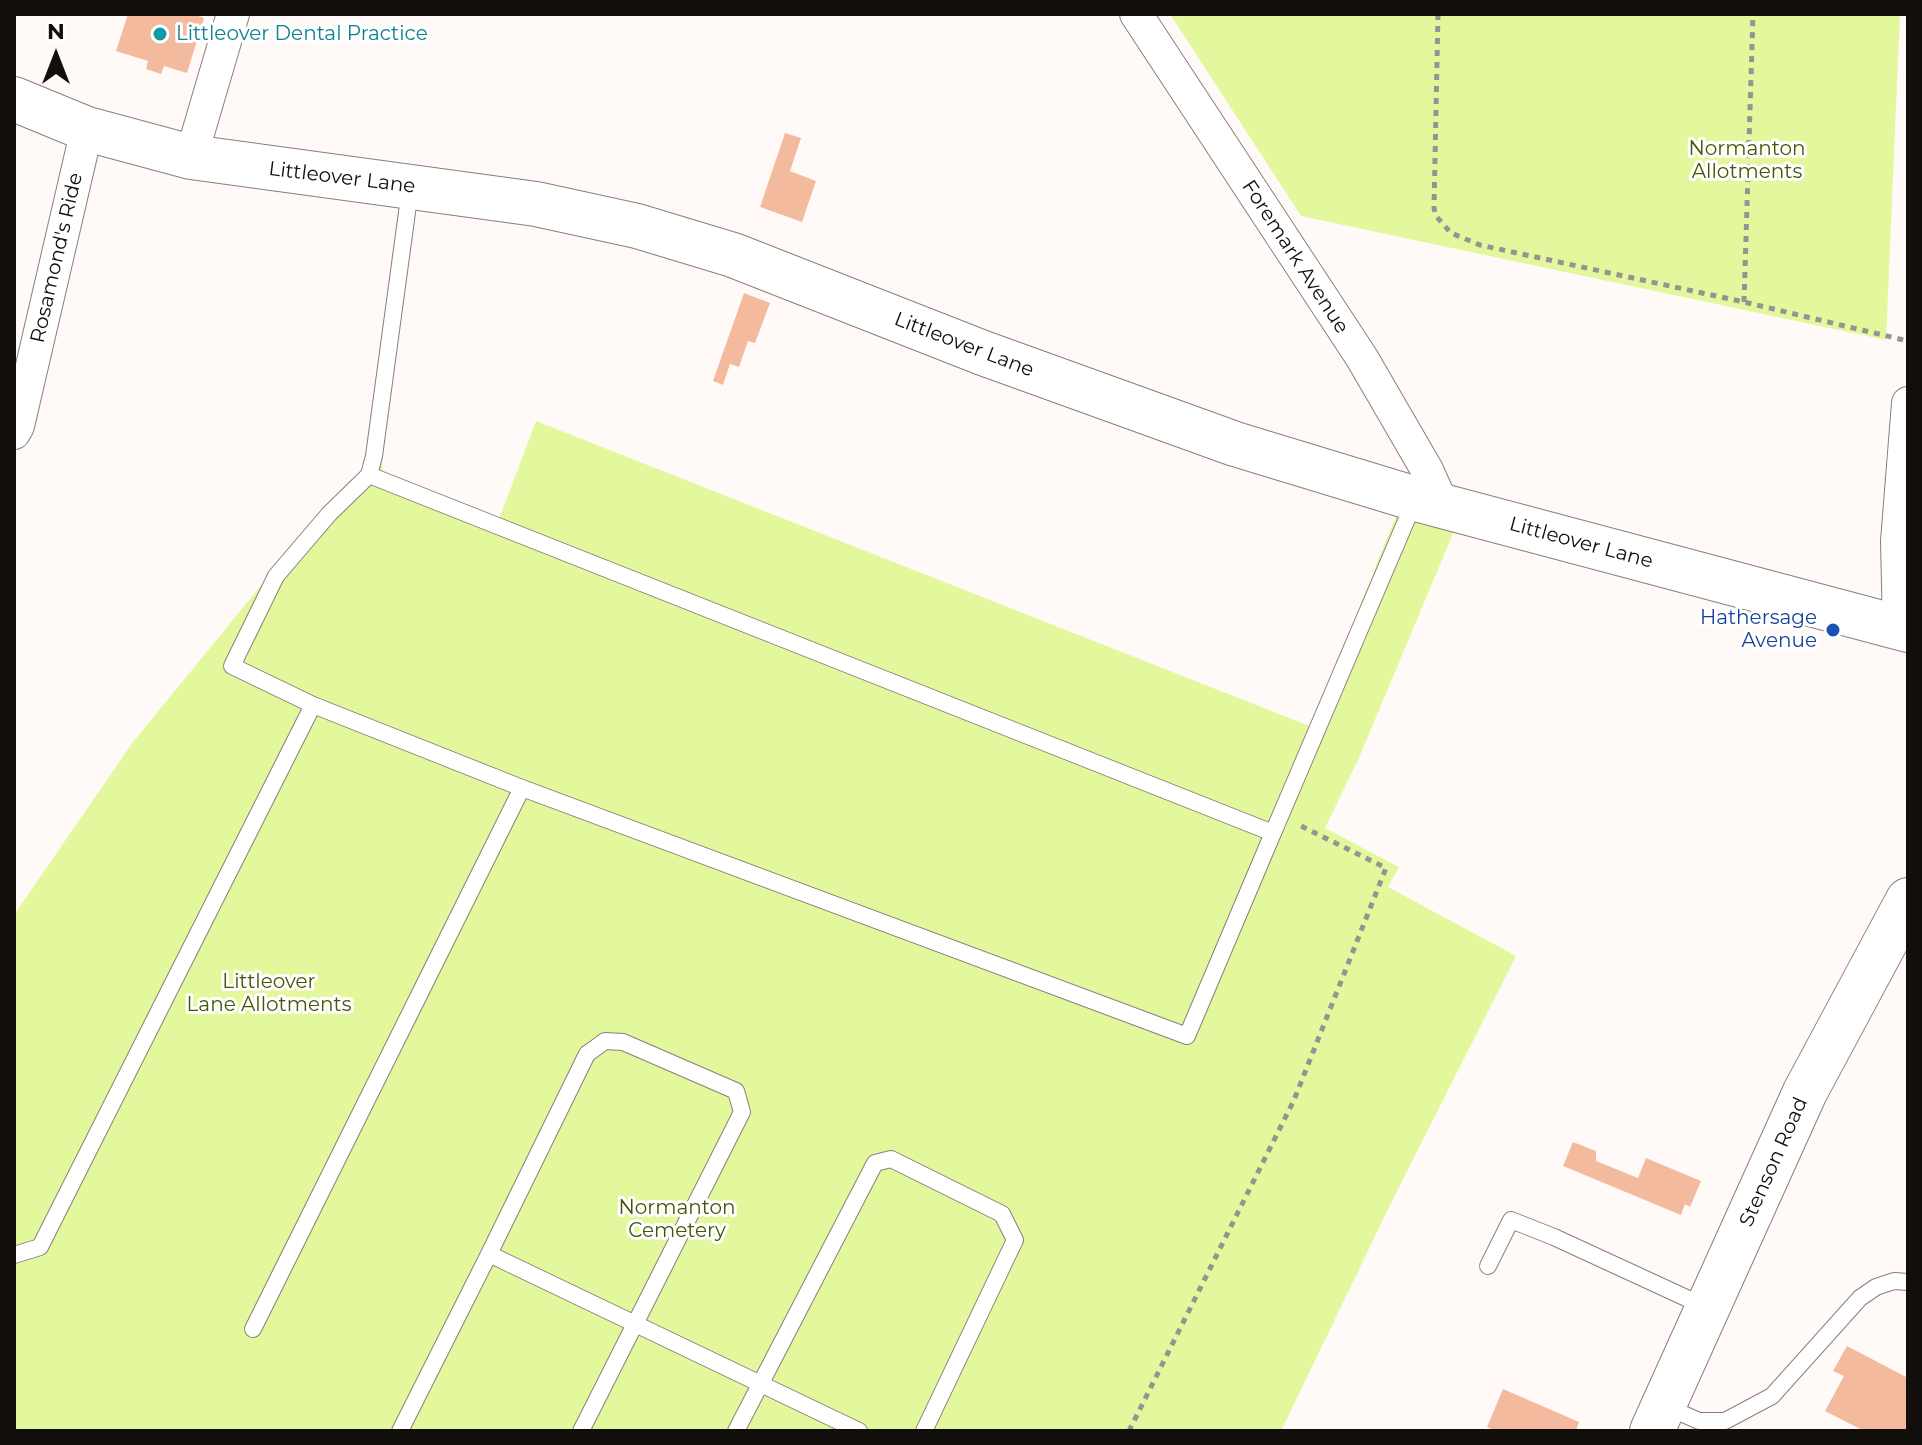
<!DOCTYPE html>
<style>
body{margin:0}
#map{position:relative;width:1922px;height:1445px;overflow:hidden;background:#fffaf8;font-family:Montserrat,sans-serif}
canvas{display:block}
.frame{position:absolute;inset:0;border:16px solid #120e0c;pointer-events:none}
.north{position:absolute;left:16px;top:16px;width:80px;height:80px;-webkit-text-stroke:6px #fff;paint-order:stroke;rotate:0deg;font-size:22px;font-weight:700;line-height:32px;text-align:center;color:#120e0c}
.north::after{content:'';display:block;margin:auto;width:28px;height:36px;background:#120e0c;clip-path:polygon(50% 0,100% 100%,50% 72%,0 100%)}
</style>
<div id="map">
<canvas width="1922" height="1445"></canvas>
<div class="frame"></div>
<div class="north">N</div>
</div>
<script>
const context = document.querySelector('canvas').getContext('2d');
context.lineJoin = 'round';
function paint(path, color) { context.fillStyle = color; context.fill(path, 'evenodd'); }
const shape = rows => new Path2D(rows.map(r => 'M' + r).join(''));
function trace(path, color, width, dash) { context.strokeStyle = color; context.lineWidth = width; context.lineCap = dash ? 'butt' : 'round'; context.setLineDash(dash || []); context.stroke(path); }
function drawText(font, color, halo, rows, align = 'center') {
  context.font = font + ' Montserrat,sans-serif'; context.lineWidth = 6; context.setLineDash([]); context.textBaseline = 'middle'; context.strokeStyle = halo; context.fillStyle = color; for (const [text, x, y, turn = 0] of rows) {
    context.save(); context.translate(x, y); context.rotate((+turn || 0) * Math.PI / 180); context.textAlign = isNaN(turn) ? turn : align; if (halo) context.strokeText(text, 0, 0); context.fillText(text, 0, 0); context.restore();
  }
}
paint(shape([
 [1170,14,1900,14,1886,340,1301,216],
 [536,421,1312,727,1397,513,1455,529,1358,760,1325,828,1399,867,1388,887,1516,956,1392,1201,1281,1431,14,1431,14,915,133,742,272,572,365,467,366,455,382,457,383,477,498,522]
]), '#e3f89c');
paint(shape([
 [128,14,193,14,204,18,187,73,164,66,161,74,146,69,148,61,116,51],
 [785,133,801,138,790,171,816,181,802,222,760,207],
 [744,293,770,303,755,343,748,341,739,367,730,364,723,385,713,381],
 [1573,1142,1596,1151,1596,1161,1638,1178,1646,1158,1701,1181,1690,1207,1685,1204,1681,1215,1563,1166],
 [1847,1346,1908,1378,1908,1431,1864,1431,1825,1411,1844,1376,1833,1371],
 [1503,1389,1579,1422,1576,1431,1495,1431,1487,1427]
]), '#f4ba9e');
const lane = shape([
 [410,190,374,456,369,475,329,514,276,576,232,666,313,705,522,788,1187,1036,1273,833],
 [369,475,1273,833,1415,500],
 [489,1254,587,1054,605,1041,623,1042,736,1091,742,1112,581,1431],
 [14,1255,40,1247,313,705],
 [1488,1266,1511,1220,1554,1237,1708,1308],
 [253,1329,522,788],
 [1665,1406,1699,1421,1725,1421,1772,1396,1860,1298,1876,1287,1894,1281,1908,1282],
 [400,1431,489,1254,859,1431],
 [736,1431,875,1163,891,1159,1002,1214,1015,1240,924,1431]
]);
const street = shape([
 [1136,14,1362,358,1427,470,1443,506],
 [191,157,233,14],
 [14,433,18,426,87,129],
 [1899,628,1897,541,1908,403]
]);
const secondary = shape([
 [14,99,87,129,191,157,536,204,637,226,733,255,983,353,1235,444,1416,499,1908,630],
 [1652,1431,1805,1092,1908,900]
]);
trace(lane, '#8a7f7a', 18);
trace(street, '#8a7f7a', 34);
trace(secondary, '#8a7f7a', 46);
trace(shape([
 [1438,14,1434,208,1436,216,1451,233,1480,245,1744,302,1908,341],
 [1744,302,1753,14],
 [1129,1431,1294,1100,1386,868,1299,825]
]), '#979391', 5, [6, 6]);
trace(lane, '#fff', 16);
trace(street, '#fff', 32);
trace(secondary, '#fff', 44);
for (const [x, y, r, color] of [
 [160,34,8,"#0f9aa8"],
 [1833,630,8,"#1a4fb4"]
]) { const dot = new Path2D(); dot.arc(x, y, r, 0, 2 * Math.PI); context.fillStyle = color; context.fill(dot); trace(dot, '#fff', 3); }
drawText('20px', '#0d838f', '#fff', [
 ["Littleover Dental Practice",176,34]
], 'left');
drawText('20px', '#485508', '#fff', [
 ["Normanton",1747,149],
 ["Allotments",1747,172],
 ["Littleover",269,982],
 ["Lane Allotments",269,1005],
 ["Normanton",677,1208],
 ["Cemetery",677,1231]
]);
drawText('20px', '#120e0c', '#fff', [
 ["Littleover Lane",342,178,7],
 ["Foremark Avenue",1295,257,57],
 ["Rosamond's Ride",57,258,-77],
 ["Littleover Lane",964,345,21],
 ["Littleover Lane",1581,543,15],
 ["Stenson Road",1774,1162,-66]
]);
drawText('20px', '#164399', '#fff', [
 ["Hathersage",1817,618],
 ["Avenue",1817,641]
], 'right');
</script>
